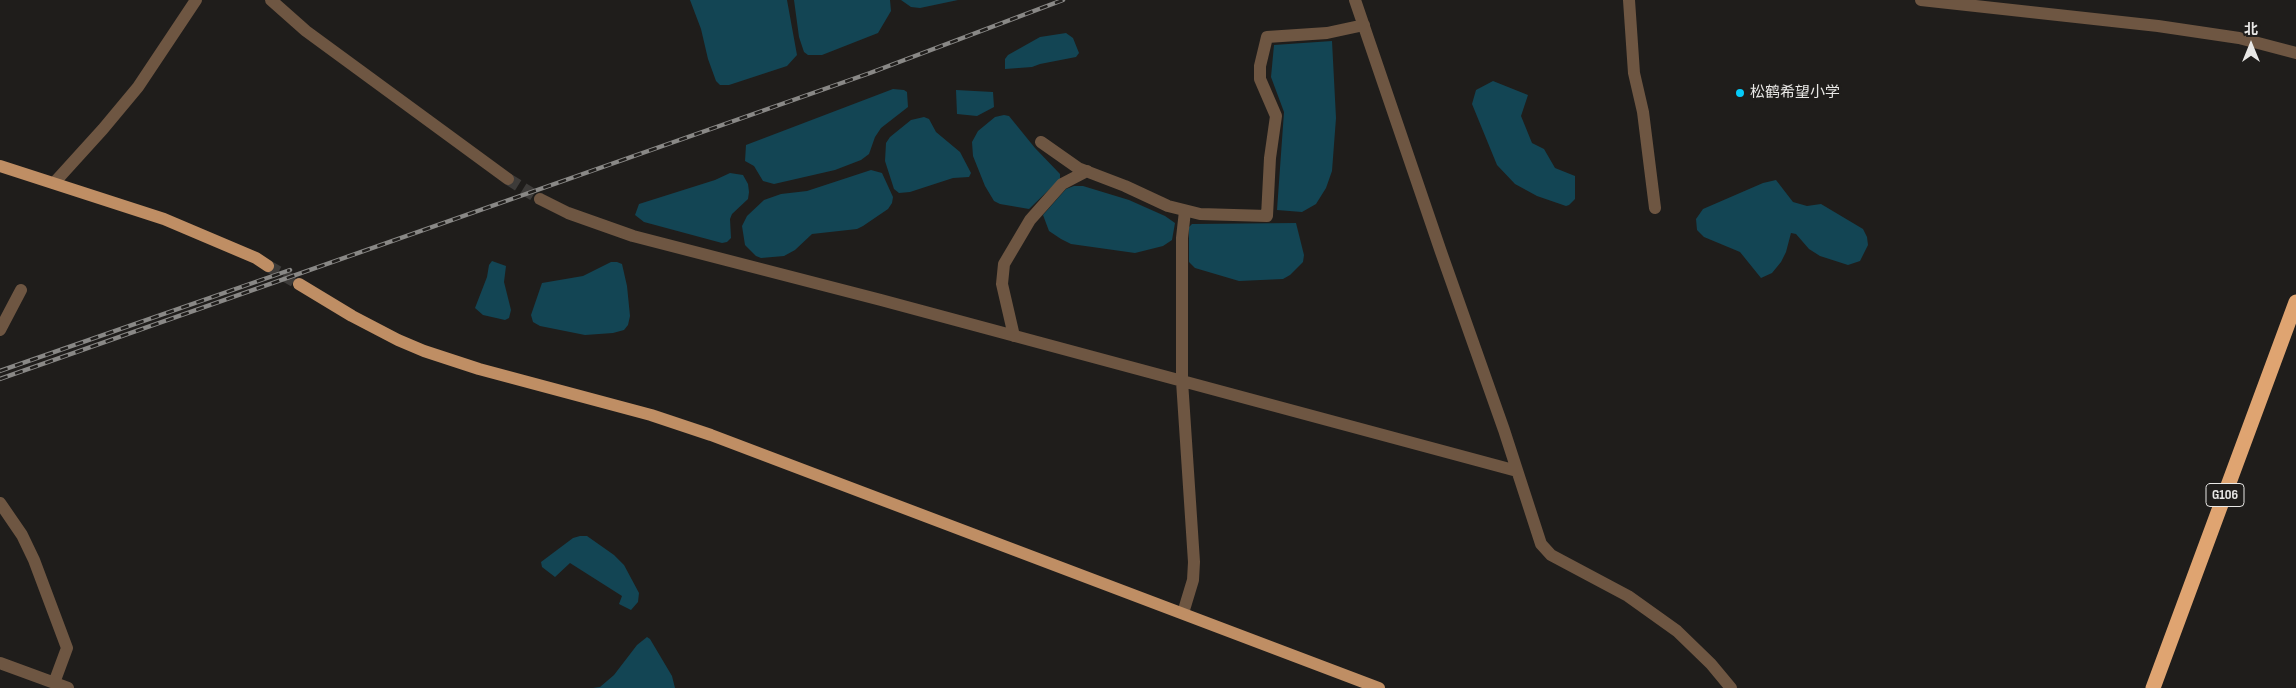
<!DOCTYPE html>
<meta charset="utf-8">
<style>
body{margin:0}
#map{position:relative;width:2296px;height:688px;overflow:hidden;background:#1f1d1b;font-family:"Sofia Sans Condensed","Noto Sans SC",sans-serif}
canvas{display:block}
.north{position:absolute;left:2226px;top:20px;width:50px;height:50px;-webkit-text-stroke:4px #1f1d1b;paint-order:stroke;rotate:0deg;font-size:14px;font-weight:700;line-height:20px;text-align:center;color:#e9e8e6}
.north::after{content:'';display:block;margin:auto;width:18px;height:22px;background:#e9e8e6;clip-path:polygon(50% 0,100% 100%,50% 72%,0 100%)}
</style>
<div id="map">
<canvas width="2296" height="688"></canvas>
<div class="north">北</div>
</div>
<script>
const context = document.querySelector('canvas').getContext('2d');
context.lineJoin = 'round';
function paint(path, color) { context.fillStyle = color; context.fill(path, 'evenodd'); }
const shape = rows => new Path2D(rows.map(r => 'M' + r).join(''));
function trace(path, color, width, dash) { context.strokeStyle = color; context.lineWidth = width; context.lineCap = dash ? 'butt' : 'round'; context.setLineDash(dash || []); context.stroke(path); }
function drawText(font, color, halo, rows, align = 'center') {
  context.font = font + ' "Sofia Sans Condensed","Noto Sans SC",sans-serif'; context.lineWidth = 4.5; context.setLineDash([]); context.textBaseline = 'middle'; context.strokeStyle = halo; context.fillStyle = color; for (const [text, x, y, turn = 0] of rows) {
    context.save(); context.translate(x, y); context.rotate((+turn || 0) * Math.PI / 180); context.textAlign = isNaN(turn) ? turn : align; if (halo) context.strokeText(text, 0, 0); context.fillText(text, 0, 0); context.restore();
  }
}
paint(shape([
 [690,0,787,0,797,55,787,66,729,85,720,85,716,81,708,59,701,29],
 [794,0,890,0,891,11,878,33,822,55,808,55,804,52,799,37],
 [901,0,958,0,920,8,911,7],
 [1066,33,1073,38,1079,53,1076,57,1040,64,1032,67,1005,69,1005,59,1008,55,1040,37],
 [1332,41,1336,118,1332,171,1326,188,1316,204,1302,212,1277,210,1284,112,1271,77,1274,45],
 [1493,81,1528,95,1521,116,1532,143,1544,149,1555,168,1575,176,1575,199,1569,205,1566,206,1537,196,1515,184,1497,165,1472,104,1476,90],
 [893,89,904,90,907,92,908,107,881,128,875,137,869,154,861,160,835,170,774,184,763,181,754,166,745,161,746,145],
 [956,90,993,92,994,107,977,116,957,114],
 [1004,115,1009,116,1035,148,1060,174,1060,179,1029,209,1000,204,994,201,985,186,973,156,972,142,978,131,995,117],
 [924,117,929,119,936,132,960,152,971,173,969,177,953,178,910,192,899,193,894,189,885,161,886,143,890,137,911,120],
 [871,170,882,173,893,197,892,203,888,209,863,226,857,229,812,234,795,250,784,256,761,258,756,256,745,245,742,226,747,216,764,200,781,194,807,191],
 [730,173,743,175,748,184,749,192,748,199,732,214,730,219,731,238,727,242,722,243,644,222,635,215,639,204,715,180],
 [1776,180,1793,202,1807,206,1821,204,1863,229,1867,237,1868,245,1860,261,1848,265,1820,256,1809,249,1796,234,1791,233,1786,252,1781,262,1772,273,1761,278,1740,252,1704,237,1697,230,1696,219,1703,209,1763,183],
 [1074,186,1083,186,1129,200,1165,216,1175,223,1172,240,1163,246,1135,253,1071,244,1061,239,1049,231,1043,215,1066,189],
 [1296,223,1304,255,1303,262,1290,275,1283,279,1239,281,1195,268,1189,262,1189,227,1192,224],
 [492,261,506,266,504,282,511,310,509,318,505,320,483,315,475,308,487,277,489,265],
 [611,262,617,262,622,264,627,286,630,316,628,325,624,330,613,333,585,335,540,326,533,322,531,315,542,283,583,276],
 [580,536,587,536,614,555,624,565,639,593,638,602,631,610,619,604,622,596,570,563,555,577,542,567,541,562,573,538],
 [647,637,650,639,672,676,675,688,593,688,600,687,614,675,637,645]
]), '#134554');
trace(shape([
 [508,179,540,199]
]), '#3d3b39', 12, [12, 6]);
trace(shape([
 [268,266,299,284]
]), '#3d3b39', 12, [12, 6]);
trace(shape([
 [271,0,306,31,508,179],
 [1355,0,1441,252,1504,430,1541,544,1551,555,1628,596,1677,631,1711,664,1731,688],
 [1629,0,1634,73,1643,112,1655,208],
 [1921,0,2158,26,2239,38,2296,53],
 [1041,142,1078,168,1125,186,1168,206,1200,214,1267,216,1270,158,1276,116,1260,79,1260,66,1267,37,1327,33,1364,25],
 [54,183,103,129,138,87,196,0],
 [540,199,568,213,633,236,881,300,1517,471],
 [0,330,21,290],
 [1014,336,1002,284,1004,264,1030,220,1062,184,1087,171],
 [0,503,22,535,34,560,67,648,54,683],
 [1183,613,1193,580,1194,562,1182,381,1182,238,1185,211],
 [0,663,68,688]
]), '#6e5642', 12);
trace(shape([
 [0,166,164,219,256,258,268,266],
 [299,284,352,316,398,340,424,351,479,369,651,415,711,435,1379,688]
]), '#bf8e64', 12);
trace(shape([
 [2153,688,2296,302]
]), '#dfa471', 15);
const rail = shape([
 [0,371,290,270],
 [0,379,870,73,1063,0]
]);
trace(rail, '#898886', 4.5);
trace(rail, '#1f1d1b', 2.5, [8]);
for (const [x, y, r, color] of [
 [1740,93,5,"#06cbf9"]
]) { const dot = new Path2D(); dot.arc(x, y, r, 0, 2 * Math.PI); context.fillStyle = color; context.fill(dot); trace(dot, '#1f1d1b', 2); }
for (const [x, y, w] of [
 [2225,495,38]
]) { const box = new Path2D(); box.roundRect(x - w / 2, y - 11.5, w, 23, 4); context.fillStyle = '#1f1d1b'; context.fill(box); trace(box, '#e9e8e6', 1); }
drawText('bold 14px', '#e9e8e6', null, [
 ["G106",2225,495]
]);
drawText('15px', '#e9e8e6', '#1f1d1b', [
 ["松鹤希望小学",1750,93]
], 'left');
</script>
